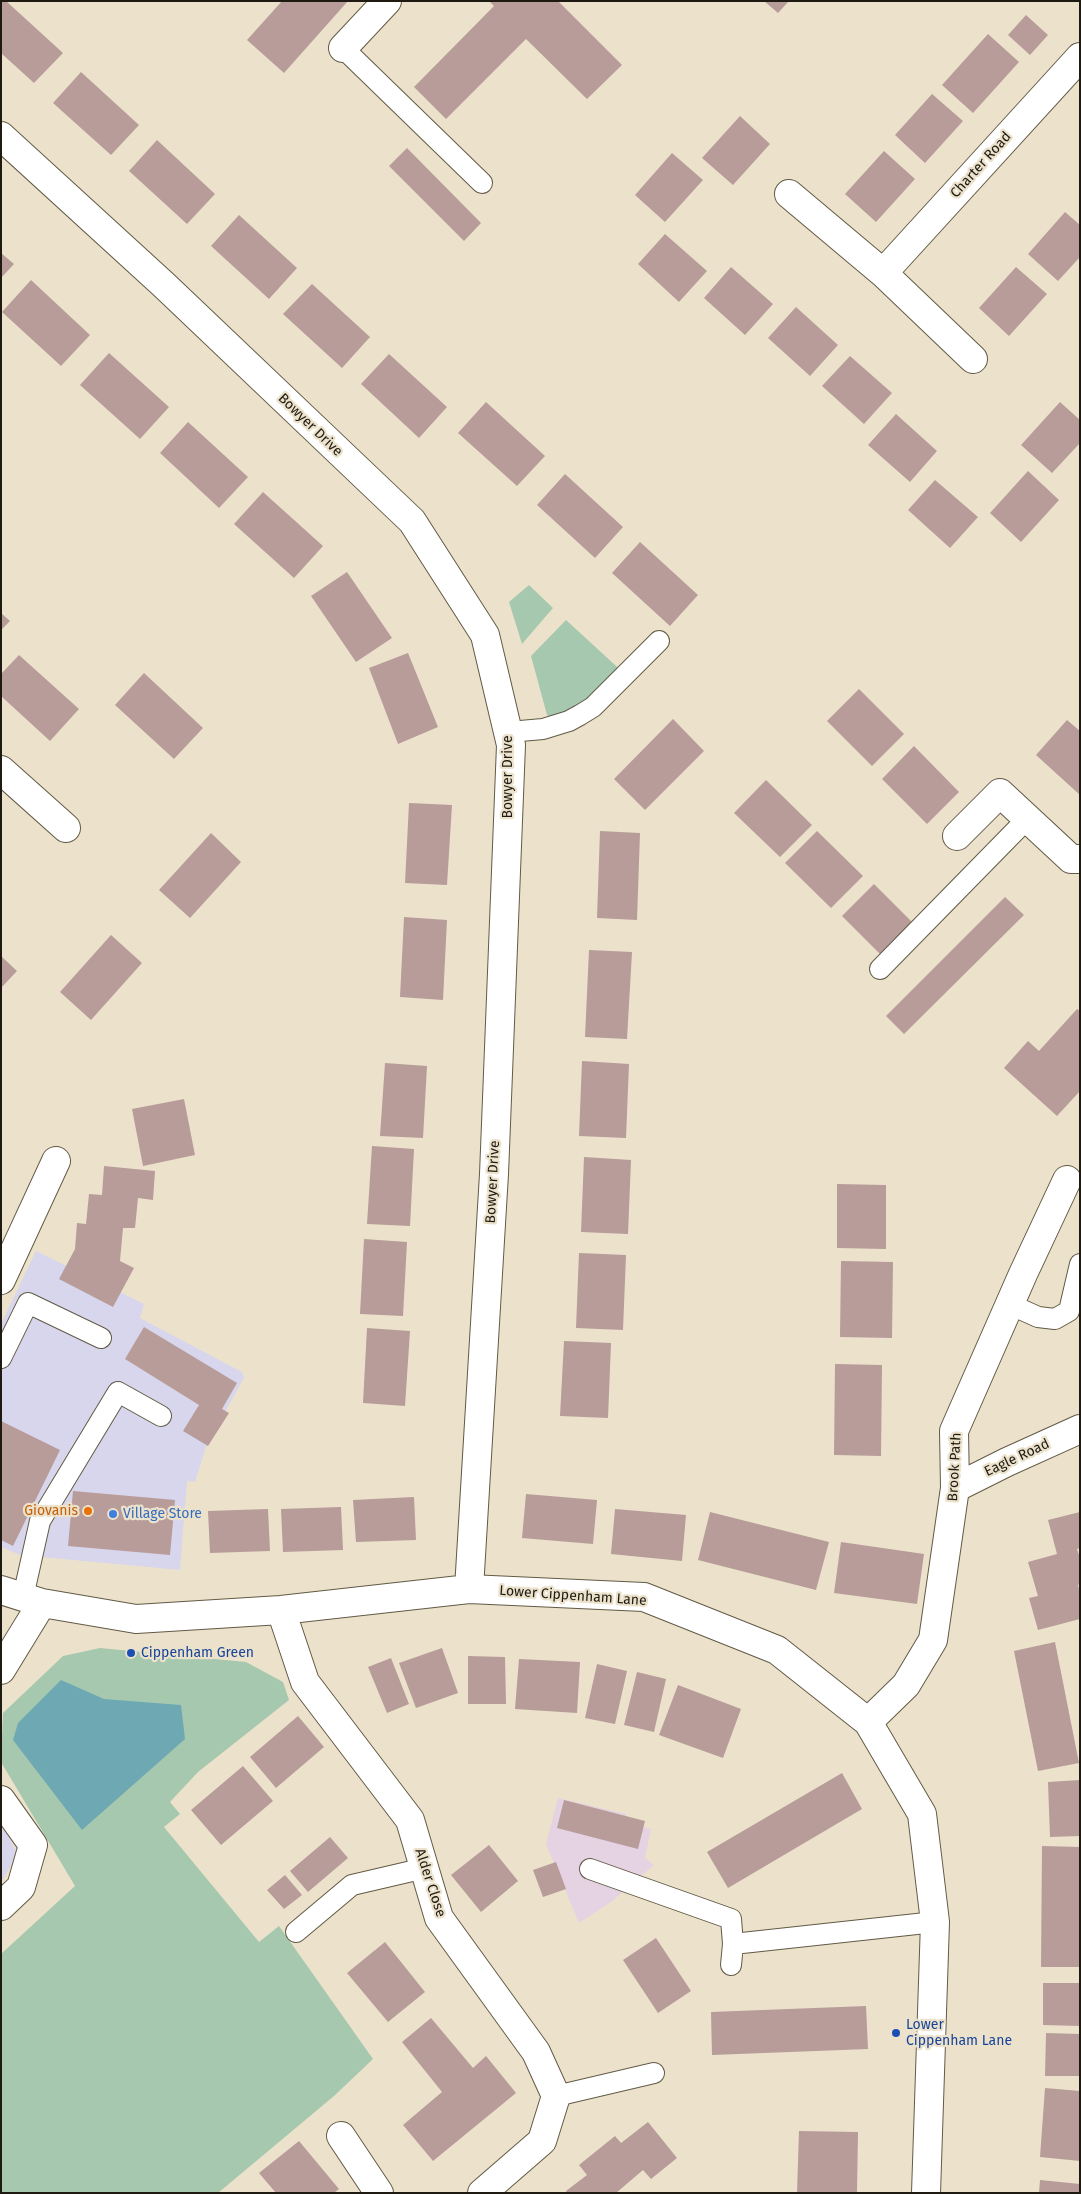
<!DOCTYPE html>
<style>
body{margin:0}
#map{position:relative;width:1081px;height:2194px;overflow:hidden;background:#ece2cb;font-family:"Fira Sans",sans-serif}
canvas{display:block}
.frame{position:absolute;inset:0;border:2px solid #1e1a12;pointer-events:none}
</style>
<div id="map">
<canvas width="1081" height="2194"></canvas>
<div class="frame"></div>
</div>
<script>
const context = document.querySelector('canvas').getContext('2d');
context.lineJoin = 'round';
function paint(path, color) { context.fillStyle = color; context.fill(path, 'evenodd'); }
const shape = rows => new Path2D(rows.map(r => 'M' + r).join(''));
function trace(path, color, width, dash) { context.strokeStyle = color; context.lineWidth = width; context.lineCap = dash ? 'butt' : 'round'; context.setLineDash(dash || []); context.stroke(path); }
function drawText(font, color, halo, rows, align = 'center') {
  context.font = font + ' "Fira Sans",sans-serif'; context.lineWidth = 4.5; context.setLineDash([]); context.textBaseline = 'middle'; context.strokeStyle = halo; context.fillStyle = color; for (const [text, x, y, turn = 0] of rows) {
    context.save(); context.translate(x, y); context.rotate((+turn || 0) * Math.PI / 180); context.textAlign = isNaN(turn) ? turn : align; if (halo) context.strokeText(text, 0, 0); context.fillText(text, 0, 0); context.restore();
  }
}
paint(shape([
 [36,1251,144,1304,140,1318,242,1372,244,1378,207,1444,195,1482,187,1481,180,1570,20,1555,1,1547,1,1324],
 [1,1821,18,1855,1,1882]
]), '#d8d6ec');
paint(shape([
 [558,1798,626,1814,625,1822,651,1829,645,1858,654,1865,611,1902,579,1923,546,1844]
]), '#e5d2e2');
paint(shape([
 [529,585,553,608,522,644,509,602],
 [566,620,627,676,558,720,547,715,531,656],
 [100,1648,246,1662,283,1682,289,1700,198,1772,170,1802,180,1814,164,1827,259,1942,279,1926,373,2059,334,2096,218,2193,1,2193,1,1954,75,1886,1,1762,3,1713,63,1656]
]), '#a6c8ae');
paint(shape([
 [61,1680,104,1699,181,1705,185,1739,82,1830,13,1740,18,1723]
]), '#6ea9b3');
paint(shape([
 [2,1,6,1,63,53,34,83,1,53],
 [282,1,348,1,284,73,247,40],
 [489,1,558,1,622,65,587,99,526,39,446,119,414,87,494,6],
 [764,1,789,1,778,13],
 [1026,15,1048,35,1030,55,1008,35],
 [988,34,1019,62,973,113,942,85],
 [81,72,139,125,111,155,53,103],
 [932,94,963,121,925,163,895,135],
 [740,116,770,144,733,185,702,158],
 [157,140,215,194,187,224,129,171],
 [407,148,481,223,464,241,389,166],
 [884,151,915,179,876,222,845,194],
 [672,153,703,180,665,222,635,195],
 [1065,212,1080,225,1080,257,1058,281,1028,254],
 [239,215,297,268,269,299,211,246],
 [665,234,707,271,679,302,638,264],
 [1,253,14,264,1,278],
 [731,267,773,304,745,335,704,298],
 [1016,267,1047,294,1009,336,979,308],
 [31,280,90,335,61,366,2,312],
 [312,284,370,337,342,368,283,314],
 [796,307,838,345,810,376,768,338],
 [109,353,169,407,140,439,80,385],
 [389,354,447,407,419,438,361,384],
 [850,356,892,393,864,424,822,386],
 [486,402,545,456,517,486,458,433],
 [1060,402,1080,420,1080,443,1052,473,1021,445],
 [896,414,937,451,910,482,868,445],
 [188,422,248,477,219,508,160,453],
 [1028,471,1059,500,1021,542,990,513],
 [565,474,623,527,595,558,537,505],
 [935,480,978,517,950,548,908,510],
 [263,492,323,546,294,578,234,524],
 [640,542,698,595,670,626,612,573],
 [347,572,392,638,356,662,311,596],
 [1,613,10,621,1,630],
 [408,653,438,727,398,744,369,668],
 [19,655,79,709,50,741,1,696,1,674],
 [144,673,203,728,174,759,115,705],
 [859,689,904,734,872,766,827,721],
 [673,719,704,751,645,810,614,779],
 [1067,720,1080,731,1080,795,1036,755],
 [914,746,959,792,927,824,882,779],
 [766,780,812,825,780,857,734,813],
 [409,803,452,805,447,885,405,883],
 [600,831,640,833,637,920,597,918],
 [817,831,863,876,831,908,785,863],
 [211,833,241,862,190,918,159,890],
 [874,884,919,929,887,961,842,916],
 [1005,897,1024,915,904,1034,886,1016],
 [404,917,447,920,443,1000,400,997],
 [111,935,142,963,91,1020,60,992],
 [589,950,632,952,627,1039,585,1037],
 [1,956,17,971,1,988],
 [1077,1009,1080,1011,1080,1091,1057,1116,1004,1068,1028,1041,1039,1051],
 [582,1061,629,1064,626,1138,579,1136],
 [385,1063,427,1066,423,1138,380,1136],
 [184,1099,195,1155,143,1166,132,1109],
 [372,1146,414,1149,410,1226,367,1224],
 [584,1157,631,1160,628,1234,581,1232],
 [104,1166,155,1171,153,1200,138,1198,135,1228,123,1228,120,1261,134,1268,113,1307,59,1279,75,1249,77,1223,86,1224,89,1194,102,1195],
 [837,1184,886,1185,886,1249,837,1248],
 [364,1239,407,1242,403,1316,360,1314],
 [579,1253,626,1255,623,1330,576,1328],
 [841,1261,893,1262,892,1338,840,1337],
 [144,1327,237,1383,222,1409,229,1413,208,1446,183,1431,199,1405,125,1359],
 [367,1328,410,1331,405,1406,363,1403],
 [564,1341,611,1343,608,1418,560,1416],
 [835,1364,882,1365,881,1456,834,1455],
 [1,1421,60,1450,13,1546,1,1540],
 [73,1491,175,1500,170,1555,68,1546],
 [526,1494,597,1500,593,1544,522,1538],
 [414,1497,416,1540,356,1542,353,1500],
 [341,1507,343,1550,283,1552,281,1509],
 [268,1509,270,1551,210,1553,208,1511],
 [615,1509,686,1515,682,1561,611,1554],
 [710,1512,829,1542,816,1590,698,1560],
 [1080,1512,1080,1548,1077,1549,1080,1558,1080,1584,1078,1585,1080,1593,1080,1619,1038,1630,1029,1598,1038,1596,1028,1562,1057,1554,1048,1520],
 [841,1542,924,1554,917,1604,834,1593],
 [1055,1642,1079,1763,1038,1771,1014,1651],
 [442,1648,458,1693,416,1708,399,1663],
 [468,1656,505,1657,506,1704,468,1704],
 [391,1658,409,1704,387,1713,368,1667],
 [519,1659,580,1662,577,1713,515,1709],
 [597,1664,627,1671,615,1724,585,1718],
 [637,1672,666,1679,654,1732,624,1725],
 [678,1685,741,1709,723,1758,659,1735],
 [298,1716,324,1747,276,1788,250,1757],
 [243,1766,273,1801,221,1845,191,1810],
 [842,1773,862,1809,728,1888,707,1852],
 [1080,1780,1080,1836,1050,1837,1048,1782],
 [564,1800,645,1821,638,1849,557,1828],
 [330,1837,348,1858,308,1892,290,1871],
 [489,1845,518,1881,481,1912,451,1875],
 [1042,1846,1080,1847,1080,1967,1041,1967],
 [556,1862,566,1889,543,1897,533,1870],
 [285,1875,302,1895,284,1909,267,1890],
 [656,1938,691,1991,658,2013,623,1960],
 [385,1942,425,1992,388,2022,347,1973],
 [1043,1983,1080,1983,1080,2026,1043,2025],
 [866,2006,868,2049,712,2055,711,2012],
 [431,2018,473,2068,486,2056,516,2093,433,2161,403,2125,442,2092,402,2042],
 [1046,2033,1080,2034,1080,2076,1045,2076],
 [1045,2088,1080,2091,1080,2161,1040,2157],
 [648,2122,677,2158,651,2179,643,2170,616,2193,567,2193,566,2191,587,2175,579,2165,615,2136,621,2143],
 [799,2131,858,2132,857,2193,797,2193],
 [299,2141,339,2189,334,2193,276,2193,259,2173],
 [1040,2180,1080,2184,1080,2193,1039,2193]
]), '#b79c99');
const lane = shape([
 [343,48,482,183],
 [509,732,543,729,569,721,580,715,593,707,659,641],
 [880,969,1027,819],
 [1009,1304,1038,1317,1055,1319,1069,1311,1080,1264],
 [1,1358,28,1303,101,1338],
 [23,1597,40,1521,118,1392,161,1416],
 [590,1869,731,1919,733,1944,731,1965],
 [296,1932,352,1885,425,1868],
 [733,1944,935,1922],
 [556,2096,654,2073]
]);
const street = shape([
 [343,48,387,1],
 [1,136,164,285,412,521,485,635,511,745,494,1174,469,1589],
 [789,194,883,273,973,359],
 [883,273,1080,57],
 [1,770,66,828],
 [957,836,1000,793,1071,859,1080,859],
 [1,1280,56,1161],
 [955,1488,1007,1462,1080,1429],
 [1,1590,42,1603,136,1619,281,1610,469,1589,644,1597,777,1650,868,1722,922,1814,935,1922,926,2193],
 [281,1610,305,1682,410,1820,439,1918,536,2052,556,2096,542,2141,482,2193],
 [1,1670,42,1603],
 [868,1722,906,1685,933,1640,955,1488,954,1431,1023,1274,1067,1180],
 [1,1800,33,1845,21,1887,1,1906],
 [341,2136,379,2193]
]);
trace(lane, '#625a46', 22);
trace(street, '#625a46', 30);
trace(lane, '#fff', 20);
trace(street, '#fff', 28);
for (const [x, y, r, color] of [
 [88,1511,5,"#e8710a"],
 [113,1514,5,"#3f7fe0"],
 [131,1653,5,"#1a4fb4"],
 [896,2033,5,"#1a4fb4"]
]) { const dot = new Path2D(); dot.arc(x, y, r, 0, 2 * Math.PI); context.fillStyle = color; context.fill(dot); trace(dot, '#ece2cb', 2); }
drawText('14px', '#1e1a12', '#ece2cb', [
 ["Charter Road",981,165,-48],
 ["Bowyer Drive",310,425,44],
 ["Bowyer Drive",508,777,-90],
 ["Bowyer Drive",493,1182,-87],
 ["Eagle Road",1017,1458,-25],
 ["Brook Path",955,1467,-87],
 ["Lower Cippenham Lane",573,1596,4],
 ["Alder Close",430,1883,72]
]);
drawText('14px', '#c56008', '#ece2cb', [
 ["Giovanis",78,1511]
], 'right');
drawText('14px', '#366cbe', '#ece2cb', [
 ["Village Store",123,1514]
], 'left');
drawText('14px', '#164399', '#ece2cb', [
 ["Cippenham Green",141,1653],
 ["Lower",906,2025],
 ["Cippenham Lane",906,2041]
], 'left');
</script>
